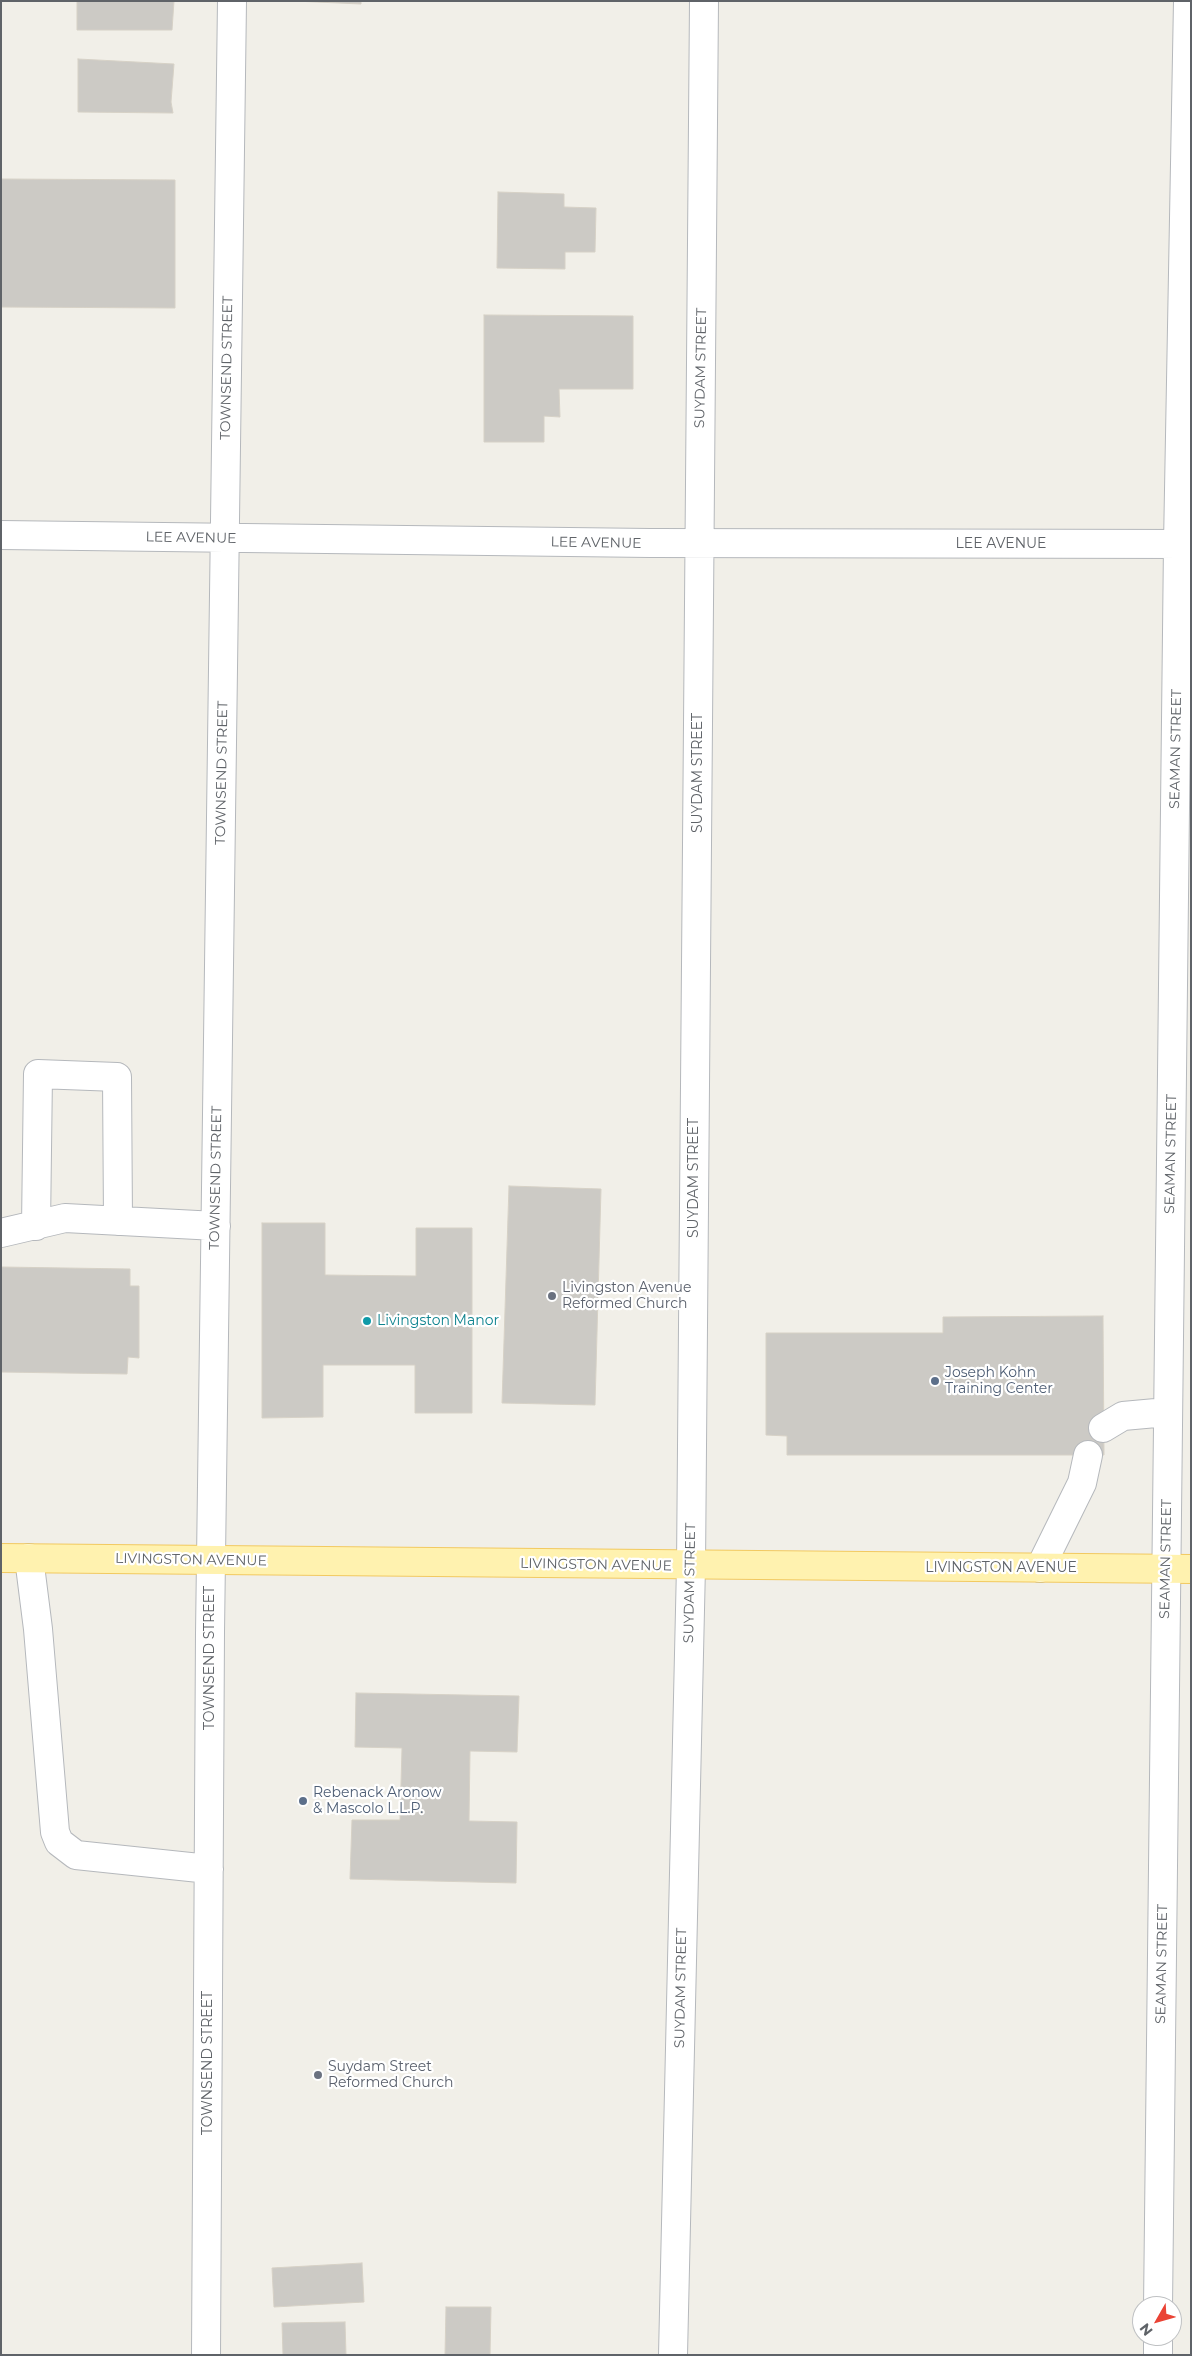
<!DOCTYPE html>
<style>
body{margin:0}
#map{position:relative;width:1192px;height:2356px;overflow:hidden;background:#f1efe8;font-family:Montserrat,sans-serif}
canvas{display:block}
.frame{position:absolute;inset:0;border:2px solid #5f6368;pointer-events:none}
.north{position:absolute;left:1132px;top:2296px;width:50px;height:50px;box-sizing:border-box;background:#fff;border:1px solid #bfc1c3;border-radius:50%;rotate:232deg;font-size:14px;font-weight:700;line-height:20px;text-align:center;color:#5f6368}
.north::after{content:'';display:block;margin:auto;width:18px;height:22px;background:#ea4335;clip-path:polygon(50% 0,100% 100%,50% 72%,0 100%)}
</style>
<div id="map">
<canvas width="1192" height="2356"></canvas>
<div class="frame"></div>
<div class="north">N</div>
</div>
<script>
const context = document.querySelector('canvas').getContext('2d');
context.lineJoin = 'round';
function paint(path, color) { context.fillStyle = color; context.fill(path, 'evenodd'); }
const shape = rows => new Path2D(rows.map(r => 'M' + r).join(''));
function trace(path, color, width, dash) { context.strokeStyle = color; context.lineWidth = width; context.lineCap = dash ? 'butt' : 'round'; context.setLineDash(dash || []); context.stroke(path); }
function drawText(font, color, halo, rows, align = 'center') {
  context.font = font + ' Montserrat,sans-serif'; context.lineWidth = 4.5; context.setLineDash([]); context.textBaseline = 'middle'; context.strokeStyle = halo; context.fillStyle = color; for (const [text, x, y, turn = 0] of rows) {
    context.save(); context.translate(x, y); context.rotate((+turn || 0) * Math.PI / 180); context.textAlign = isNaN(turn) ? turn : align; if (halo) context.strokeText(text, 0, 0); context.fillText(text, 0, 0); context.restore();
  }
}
const building = shape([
 [77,1,174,1,172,30,77,30,77,1],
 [294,1,361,1,361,4,294,1],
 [78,59,174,64,171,102,173,113,78,112,78,59],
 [1,179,175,180,175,308,1,307,1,179],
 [498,192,564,194,564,207,596,208,595,252,565,252,565,269,497,268,498,192],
 [484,315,633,316,633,389,559,389,560,417,544,416,544,442,484,442,484,315],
 [509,1186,601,1189,595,1405,502,1403,509,1186],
 [262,1223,325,1223,325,1275,416,1276,416,1228,472,1228,472,1413,415,1413,415,1365,323,1365,323,1417,262,1418,262,1223],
 [1,1267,130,1269,130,1286,139,1286,139,1358,128,1357,127,1374,1,1372,1,1267],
 [1103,1316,1104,1455,787,1455,787,1436,766,1435,766,1333,943,1333,943,1317,1103,1316],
 [356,1693,519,1696,517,1752,470,1751,469,1821,517,1822,516,1883,350,1879,352,1820,400,1820,402,1748,355,1747,356,1693],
 [362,2263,364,2302,274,2307,272,2268,362,2263],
 [446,2307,491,2307,490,2355,445,2355,446,2307],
 [345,2322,346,2355,283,2355,282,2323,345,2322]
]);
paint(building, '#cccac5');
trace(building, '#d6d1c6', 1);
const minor = shape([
 [1,535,650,543,1191,544],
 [36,1226,38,1074,117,1077,118,1221],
 [1,1233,65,1218,216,1226],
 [1103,1428,1123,1416,1167,1412],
 [29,1558,38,1629,55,1832,59,1842,76,1855,209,1869],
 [1040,1568,1082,1483,1088,1455],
 [1158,2306,1178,544,1188,1],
 [206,2355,210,1632,232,1],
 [673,2355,691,1566,704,1],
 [1158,2355,1158,2336]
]);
const major = shape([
 [1,1558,1191,1569]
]);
trace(minor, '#b5b8bc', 30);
trace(major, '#f2c960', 30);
trace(minor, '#fff', 28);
trace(major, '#fff2af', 28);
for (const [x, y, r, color] of [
 [552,1296,5,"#6b7280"],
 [367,1321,5,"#0f9aa8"],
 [935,1381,5,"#5c6f8a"],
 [303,1801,5,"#5c6f8a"],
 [318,2075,5,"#6b7280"]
]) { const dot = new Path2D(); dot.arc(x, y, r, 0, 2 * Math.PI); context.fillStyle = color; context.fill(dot); trace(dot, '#fff', 2); }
drawText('14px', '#5f6368', '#fff', [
 ["TOWNSEND STREET",227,368,-89],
 ["SUYDAM STREET",701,368,-89],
 ["LEE AVENUE",191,538,1],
 ["LEE AVENUE",596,543,1],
 ["LEE AVENUE",1001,544],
 ["SEAMAN STREET",1176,749,-89],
 ["TOWNSEND STREET",222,773,-89],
 ["SUYDAM STREET",698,773,-90],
 ["SEAMAN STREET",1171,1154,-89],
 ["TOWNSEND STREET",216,1178,-89],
 ["SUYDAM STREET",694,1178,-90],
 ["SEAMAN STREET",1166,1559,-89],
 ["LIVINGSTON AVENUE",191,1560,1],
 ["LIVINGSTON AVENUE",596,1565,1],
 ["LIVINGSTON AVENUE",1001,1568],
 ["SUYDAM STREET",690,1583,-89],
 ["TOWNSEND STREET",210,1658,-90],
 ["SEAMAN STREET",1162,1964,-89],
 ["SUYDAM STREET",681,1988,-89],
 ["TOWNSEND STREET",208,2063,-90]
]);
drawText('14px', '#5b616d', '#fff', [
 ["Livingston Avenue",562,1288],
 ["Reformed Church",562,1304],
 ["Suydam Street",328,2067],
 ["Reformed Church",328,2083]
], 'left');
drawText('14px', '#0d838f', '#fff', [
 ["Livingston Manor",377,1321]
], 'left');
drawText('14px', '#4e5e75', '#fff', [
 ["Joseph Kohn",945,1373],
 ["Training Center",945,1389],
 ["Rebenack Aronow",313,1793],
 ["& Mascolo L.L.P.",313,1809]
], 'left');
</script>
